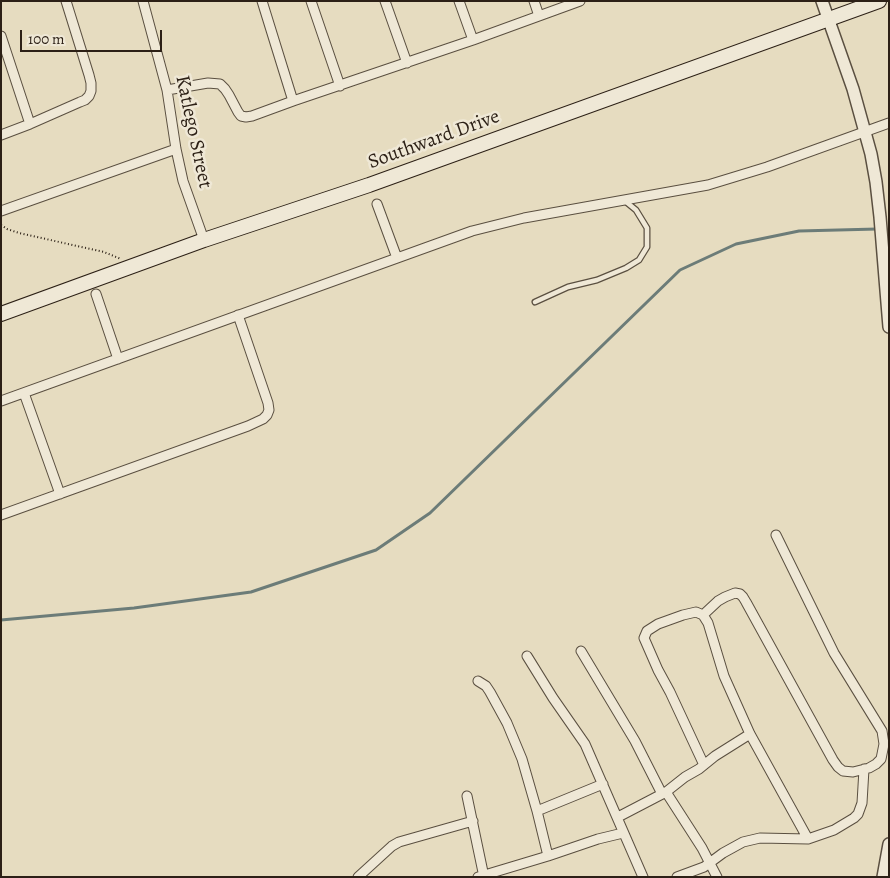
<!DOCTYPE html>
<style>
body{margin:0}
#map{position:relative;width:890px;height:878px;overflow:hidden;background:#e6dcc0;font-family:Alegreya,serif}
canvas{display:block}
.frame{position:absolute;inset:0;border:2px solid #2c2016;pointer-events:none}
.scale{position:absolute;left:20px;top:30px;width:142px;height:22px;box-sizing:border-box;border:2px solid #2c2016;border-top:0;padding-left:6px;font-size:15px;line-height:18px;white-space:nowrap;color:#2c2016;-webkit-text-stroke:4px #efe8d6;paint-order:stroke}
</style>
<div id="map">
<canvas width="890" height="878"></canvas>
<div class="frame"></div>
<div class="scale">100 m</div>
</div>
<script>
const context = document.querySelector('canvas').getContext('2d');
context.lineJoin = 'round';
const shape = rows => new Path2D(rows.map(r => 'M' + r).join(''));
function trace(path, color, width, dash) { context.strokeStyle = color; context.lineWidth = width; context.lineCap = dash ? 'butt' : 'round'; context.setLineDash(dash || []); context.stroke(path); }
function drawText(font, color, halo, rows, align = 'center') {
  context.font = font + ' Alegreya,serif'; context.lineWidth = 5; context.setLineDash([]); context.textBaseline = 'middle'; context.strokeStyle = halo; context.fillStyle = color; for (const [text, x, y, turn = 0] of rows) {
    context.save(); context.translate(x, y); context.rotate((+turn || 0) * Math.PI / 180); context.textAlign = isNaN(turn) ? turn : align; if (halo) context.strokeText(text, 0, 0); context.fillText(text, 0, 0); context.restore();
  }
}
trace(shape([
 [1,620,134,608,251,592,376,550,430,513,680,270,736,244,799,231,877,229]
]), '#6c7c78', 3);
const service = shape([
 [535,302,568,287,597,280,626,268,639,260,647,247,647,228,636,210,625,201]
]);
const minor = shape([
 [143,1,167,90,176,149,183,181,204,240],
 [262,1,293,101],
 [311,1,340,86],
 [385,1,407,63],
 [459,1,473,40],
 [534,1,539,16],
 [1,36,30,124],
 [167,90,208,83,220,84,225,89,229,95,238,112,241,116,246,117,252,116,293,101,473,40,580,1],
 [1,135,30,124,80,102,85,100,89,96,91,91,91,83,89,75,66,1],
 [377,204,397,258],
 [1,211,176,149],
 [96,294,118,359],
 [24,393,60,494],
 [1,401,472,231,524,218,708,185,767,167,889,123],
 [1,515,248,426,263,419,267,415,269,410,268,403,238,315],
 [703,615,718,601,725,597,735,593,740,594,743,597,746,602,833,760,838,767,843,771,853,772,869,768,876,764,881,759,884,744,882,731,834,653,776,535],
 [581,651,635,741,662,794],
 [527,656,553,698,585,744,643,877],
 [478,681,486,686,490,692,507,723,522,759,537,811,548,856],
 [704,765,670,692,658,670,644,638,647,631,658,624,683,615,696,612,703,615,708,623,724,676,750,734,808,839],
 [666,792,702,848,717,877],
 [467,796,484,877],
 [537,811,603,784],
 [618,817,666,792,685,777,699,769,715,756,750,734],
 [358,877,392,846,399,842,473,821],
 [478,877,548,856,598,839,623,833],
 [677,877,704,867,723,853,743,842,760,838,808,839,834,830,854,818,858,814,862,803,864,769]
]);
const tertiary = shape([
 [822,1,853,89,871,154,876,182,880,217,889,327],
 [883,877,889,844]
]);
const secondary = shape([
 [1,314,204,240,369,185,879,1]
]);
trace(service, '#5a4f40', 7);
trace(minor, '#5a4f40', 11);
trace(tertiary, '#5a4f40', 14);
trace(secondary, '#2c2016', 16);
trace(shape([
 [1,225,7,229,19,233,104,252,121,259]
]), '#2c2016', 2, [1, 2.5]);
trace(service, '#efe8d6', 4.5);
trace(minor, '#efe8d6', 9);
trace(tertiary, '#efe8d6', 11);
trace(secondary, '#efe8d6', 14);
drawText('20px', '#2c2016', '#efe8d6', [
 ["Katlego Street",193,132,78],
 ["Southward Drive",434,140,-20]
]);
</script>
